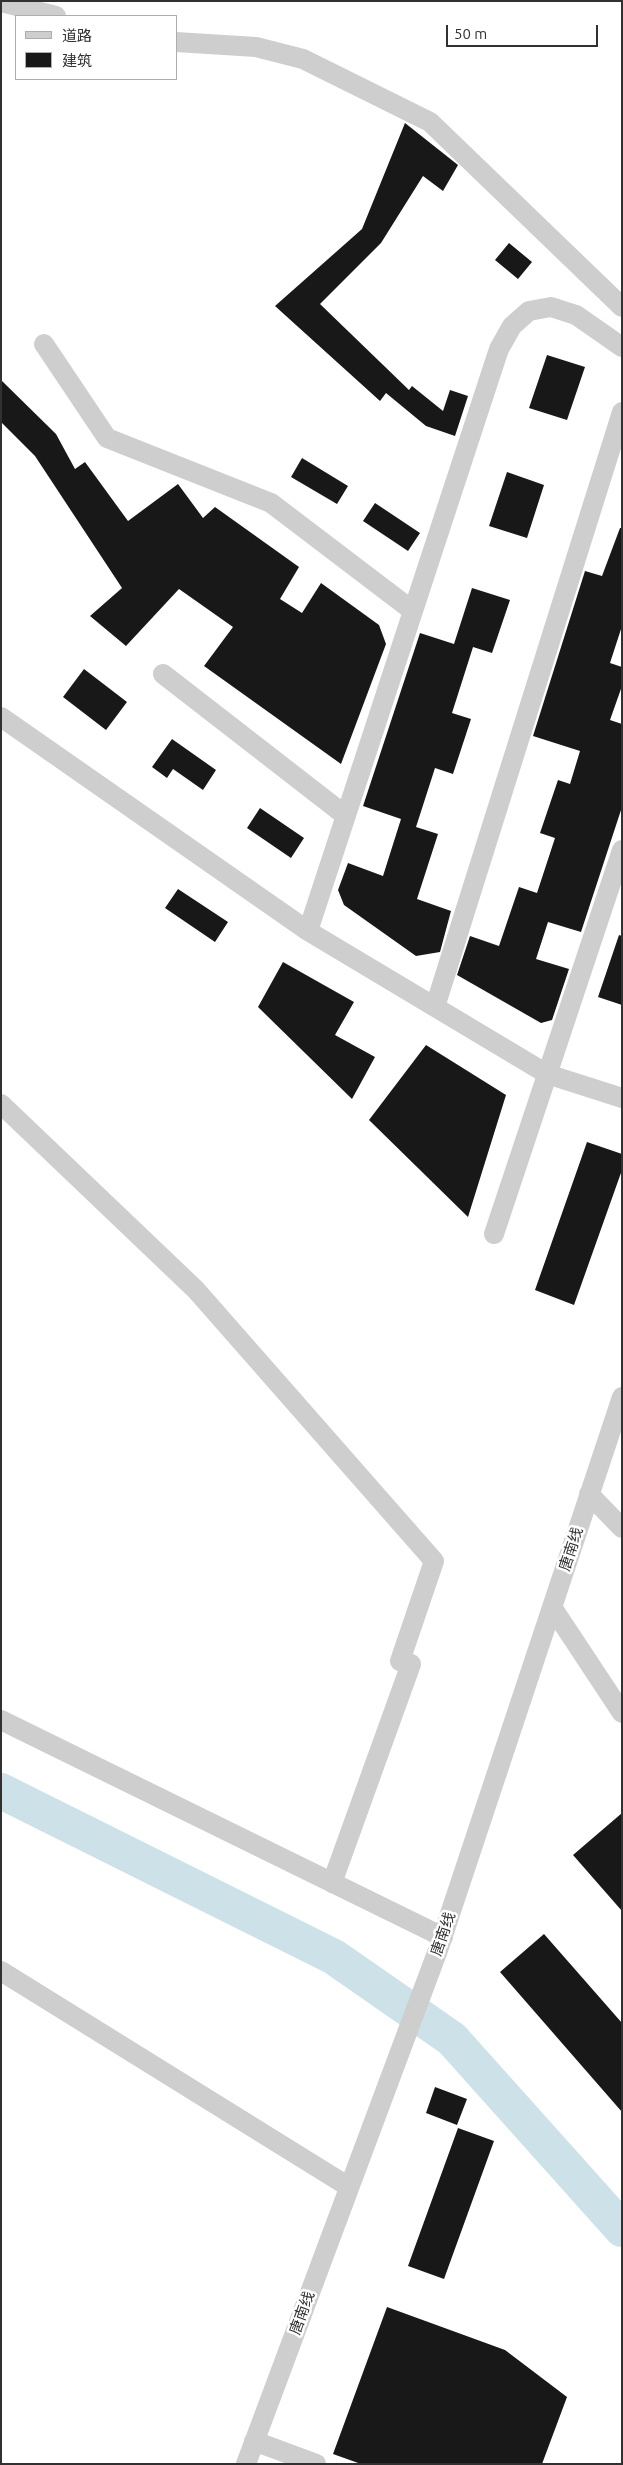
<!DOCTYPE html>
<meta charset="utf-8">
<style>
body{margin:0}
#map{position:relative;width:623px;height:2465px;overflow:hidden;background:#fff;font-family:Ubuntu,"Noto Sans SC",sans-serif}
canvas{display:block}
.frame{position:absolute;inset:0;border:2px solid #313131;pointer-events:none}
.legend{position:absolute;left:15px;top:15px;width:162px;height:65px;box-sizing:border-box;background:#fff;border:1px solid #adadad;margin:0;padding:6px 9px;list-style:none;font-size:15px;color:#313131}
.legend li{display:flex;align-items:center;gap:10px;height:25px}
.legend b{width:25px;border:1px solid #adadad}
.scale{position:absolute;left:446px;top:25px;width:152px;height:22px;box-sizing:border-box;border:2px solid #313131;border-top:0;padding-left:6px;font-size:15px;line-height:18px;white-space:nowrap;color:#313131;-webkit-text-stroke:4px #fff;paint-order:stroke}
</style>
<div id="map">
<canvas width="623" height="2465"></canvas>
<div class="frame"></div>
<ul class="legend">
<li><b style="height:6px;background:#cecece"></b>道路</li>
<li><b style="height:14px;background:#181818"></b>建筑</li>
</ul>
<div class="scale">50 m</div>
</div>
<script>
const context = document.querySelector('canvas').getContext('2d');
context.lineJoin = 'round';
const shape = rows => new Path2D(rows.map(r => 'M' + r).join(''));
function trace(path, color, width, dash) { context.strokeStyle = color; context.lineWidth = width; context.lineCap = dash ? 'butt' : 'round'; context.setLineDash(dash || []); context.stroke(path); }
function paint(path, color) { context.fillStyle = color; context.fill(path, 'evenodd'); }
function drawText(font, color, halo, rows, align = 'center') {
  context.font = font + ' Ubuntu,"Noto Sans SC",sans-serif'; context.lineWidth = 5; context.setLineDash([]); context.textBaseline = 'middle'; context.strokeStyle = halo; context.fillStyle = color; for (const [text, x, y, turn = 0] of rows) {
    context.save(); context.translate(x, y); context.rotate((+turn || 0) * Math.PI / 180); context.textAlign = isNaN(turn) ? turn : align; if (halo) context.strokeText(text, 0, 0); context.fillText(text, 0, 0); context.restore();
  }
}
trace(shape([
 [1,1791,334,1957,452,2039,622,2229]
]), '#cce1e8', 36);
paint(shape([
 [405,123,458,165,443,191,423,176,381,243,320,304,409,390,412,386,443,411,450,390,468,396,455,436,426,426,386,393,380,401,275,306,362,229],
 [509,243,532,262,518,279,495,260],
 [547,355,585,367,567,420,529,408],
 [1,380,56,434,75,469,85,462,128,521,178,484,203,518,215,507,299,567,280,599,302,613,321,583,379,625,386,644,341,764,204,666,233,627,179,589,126,646,90,616,122,588,35,456,1,422],
 [302,458,348,486,337,504,291,477],
 [507,472,544,485,527,538,489,526],
 [375,503,420,533,408,551,363,521],
 [620,528,622,528,622,626,610,663,622,667,622,686,610,720,622,724,622,807,581,932,548,922,536,959,569,969,552,1020,541,1023,457,975,470,936,499,946,519,887,537,893,555,838,540,833,558,780,570,784,580,751,533,736,585,571,602,576],
 [472,588,510,600,492,653,473,647,452,713,471,719,453,774,435,768,416,827,438,834,417,899,451,911,440,952,416,956,344,905,338,890,348,863,383,876,401,819,363,806,420,633,454,644],
 [84,669,127,702,106,730,63,697],
 [172,739,216,770,203,790,173,769,167,778,152,767],
 [260,808,304,838,291,858,247,828],
 [178,889,228,922,215,942,165,908],
 [619,935,622,936,622,1005,598,997],
 [283,962,354,1002,335,1035,375,1057,352,1099,258,1007],
 [426,1045,506,1095,468,1217,369,1120],
 [587,1142,622,1154,622,1170,574,1305,535,1290],
 [622,1813,622,1911,573,1855],
 [544,1934,622,2023,622,2112,500,1972],
 [435,2087,467,2099,457,2125,426,2113],
 [458,2128,494,2141,444,2279,408,2266],
 [387,2307,505,2350,567,2397,542,2464,361,2464,333,2454]
]), '#181818');
trace(shape([
 [1,2,56,16],
 [176,42,256,47,303,59,430,122,622,307],
 [44,344,107,438,271,503,413,611],
 [163,674,346,816],
 [1,717,308,931,547,1074,622,1098],
 [308,931,499,349,512,326,529,311,551,307,576,315,622,347],
 [435,1007,622,412],
 [1,1104,196,1290,434,1561,400,1661,411,1664,332,1883],
 [494,1234,622,850],
 [589,1494,622,1528],
 [552,1607,622,1713],
 [1,1720,443,1937],
 [1,1971,349,2187],
 [254,2441,316,2464],
 [246,2464,438,1950,622,1397]
]), '#cecece', 20);
drawText('15px', '#313131', '#fff', [
 ["唐南线",571,1549,-72],
 ["唐南线",443,1934,-71],
 ["唐南线",302,2313,-70]
]);
</script>
